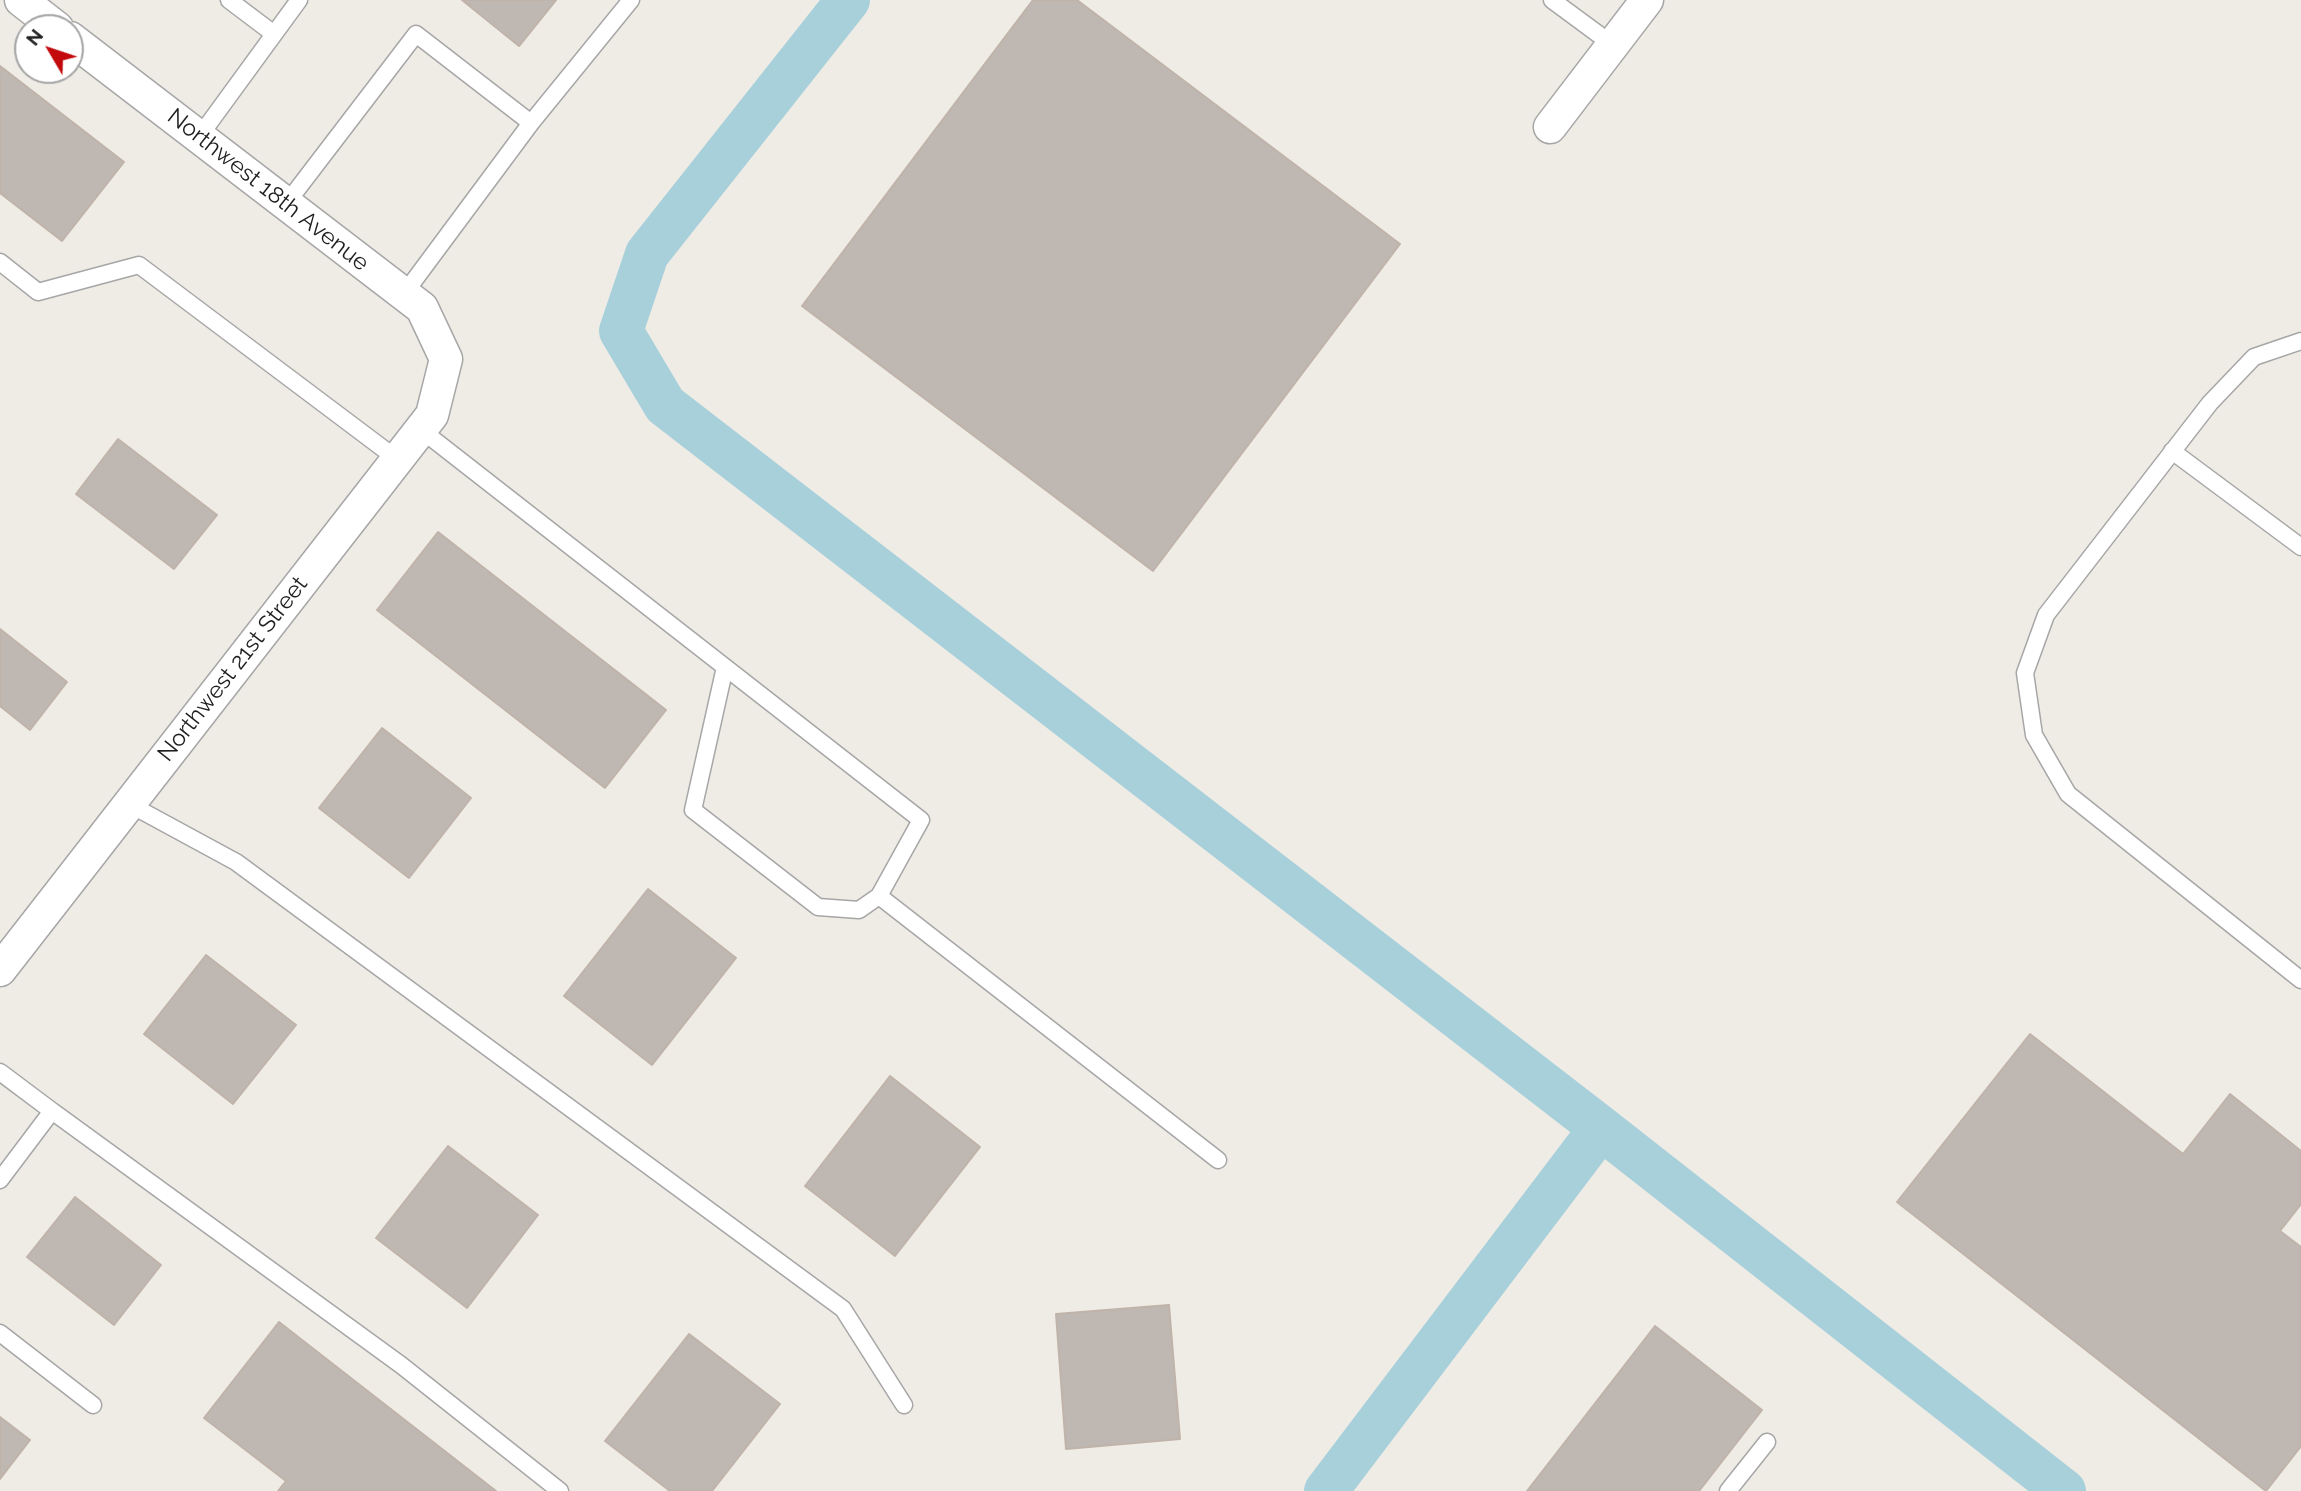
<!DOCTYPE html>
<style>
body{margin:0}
#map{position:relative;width:2301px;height:1491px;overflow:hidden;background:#efece6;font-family:Raleway,sans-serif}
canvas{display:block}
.north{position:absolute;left:14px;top:14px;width:70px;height:70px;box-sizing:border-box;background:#fff;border:2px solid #a5a5a5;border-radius:50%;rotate:309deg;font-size:19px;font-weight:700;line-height:28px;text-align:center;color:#1f1f1f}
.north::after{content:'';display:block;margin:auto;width:24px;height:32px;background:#c30a0d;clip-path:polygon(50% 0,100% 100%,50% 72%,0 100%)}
</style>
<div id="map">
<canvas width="2301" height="1491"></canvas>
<div class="north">N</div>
</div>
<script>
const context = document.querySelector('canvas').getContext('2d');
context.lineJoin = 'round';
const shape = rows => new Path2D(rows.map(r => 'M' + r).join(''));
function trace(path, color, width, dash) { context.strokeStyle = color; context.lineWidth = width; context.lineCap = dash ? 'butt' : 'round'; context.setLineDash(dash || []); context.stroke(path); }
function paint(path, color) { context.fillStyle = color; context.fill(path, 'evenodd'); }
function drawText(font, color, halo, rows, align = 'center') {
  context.font = font + ' Raleway,sans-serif'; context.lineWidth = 5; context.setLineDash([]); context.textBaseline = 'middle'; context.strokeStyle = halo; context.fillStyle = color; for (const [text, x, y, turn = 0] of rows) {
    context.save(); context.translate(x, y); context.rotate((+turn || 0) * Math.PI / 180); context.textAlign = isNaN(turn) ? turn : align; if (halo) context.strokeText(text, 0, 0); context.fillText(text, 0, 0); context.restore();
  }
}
trace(shape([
 [848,0,647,254,621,331,665,405,1601,1128,2064,1491],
 [1326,1491,1601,1128]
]), '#a8d0da', 44);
const building = shape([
 [462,0,556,0,519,46,462,0],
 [1033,0,1077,0,1400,244,1153,571,802,306,1033,0],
 [0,66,124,162,62,241,0,193,0,66],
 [118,439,217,515,174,569,76,494,118,439],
 [438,532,666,710,605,788,377,610,438,532],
 [0,629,67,682,30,730,0,706,0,629],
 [382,728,471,798,409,878,319,808,382,728],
 [648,889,736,958,652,1065,564,996,648,889],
 [206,955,296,1025,233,1104,144,1034,206,955],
 [2030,1034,2183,1154,2230,1094,2301,1151,2301,1204,2280,1231,2301,1247,2301,1446,2266,1491,1897,1202,2030,1034],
 [890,1076,980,1147,895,1256,805,1186,890,1076],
 [448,1146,538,1215,467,1308,376,1238,448,1146],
 [75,1197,161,1265,114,1325,27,1257,75,1197],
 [1169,1305,1180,1439,1066,1449,1056,1314,1169,1305],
 [279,1322,496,1491,278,1491,286,1481,204,1418,279,1322],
 [1655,1326,1762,1410,1699,1491,1527,1491,1655,1326],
 [689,1334,780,1404,712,1491,670,1491,605,1441,689,1334],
 [0,1417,30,1440,0,1479,0,1417]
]);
paint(building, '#bfb8b2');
trace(building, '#c0b3a9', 2);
const lane = shape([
 [229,0,274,34],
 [1552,0,1613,45],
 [531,123,631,0],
 [199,137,299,0],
 [286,204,416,34,531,123,404,294],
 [0,262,38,292,139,265,397,459],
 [2301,341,2254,357,2210,403,2046,615,2025,673,2034,735,2068,794,2301,980],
 [420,429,921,820,879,896,1218,1160],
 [2172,451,2301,547],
 [725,667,693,810,818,907,859,910,879,896],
 [129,804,236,862,843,1309,904,1405],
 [0,1072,52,1111,0,1180],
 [52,1111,401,1365,560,1491],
 [0,1333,93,1405],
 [1728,1491,1767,1442]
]);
const street = shape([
 [21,0,57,28],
 [1550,127,1647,0],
 [0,970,432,415,446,359,422,308,70,38]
]);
trace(lane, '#a6a6a6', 19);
trace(street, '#a6a6a6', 35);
trace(lane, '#fff', 16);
trace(street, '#fff', 32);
drawText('23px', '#1f1f1f', '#fff', [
 ["Northwest 18th Avenue",268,190,38],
 ["Northwest 21st Street",233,669,-52]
]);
</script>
